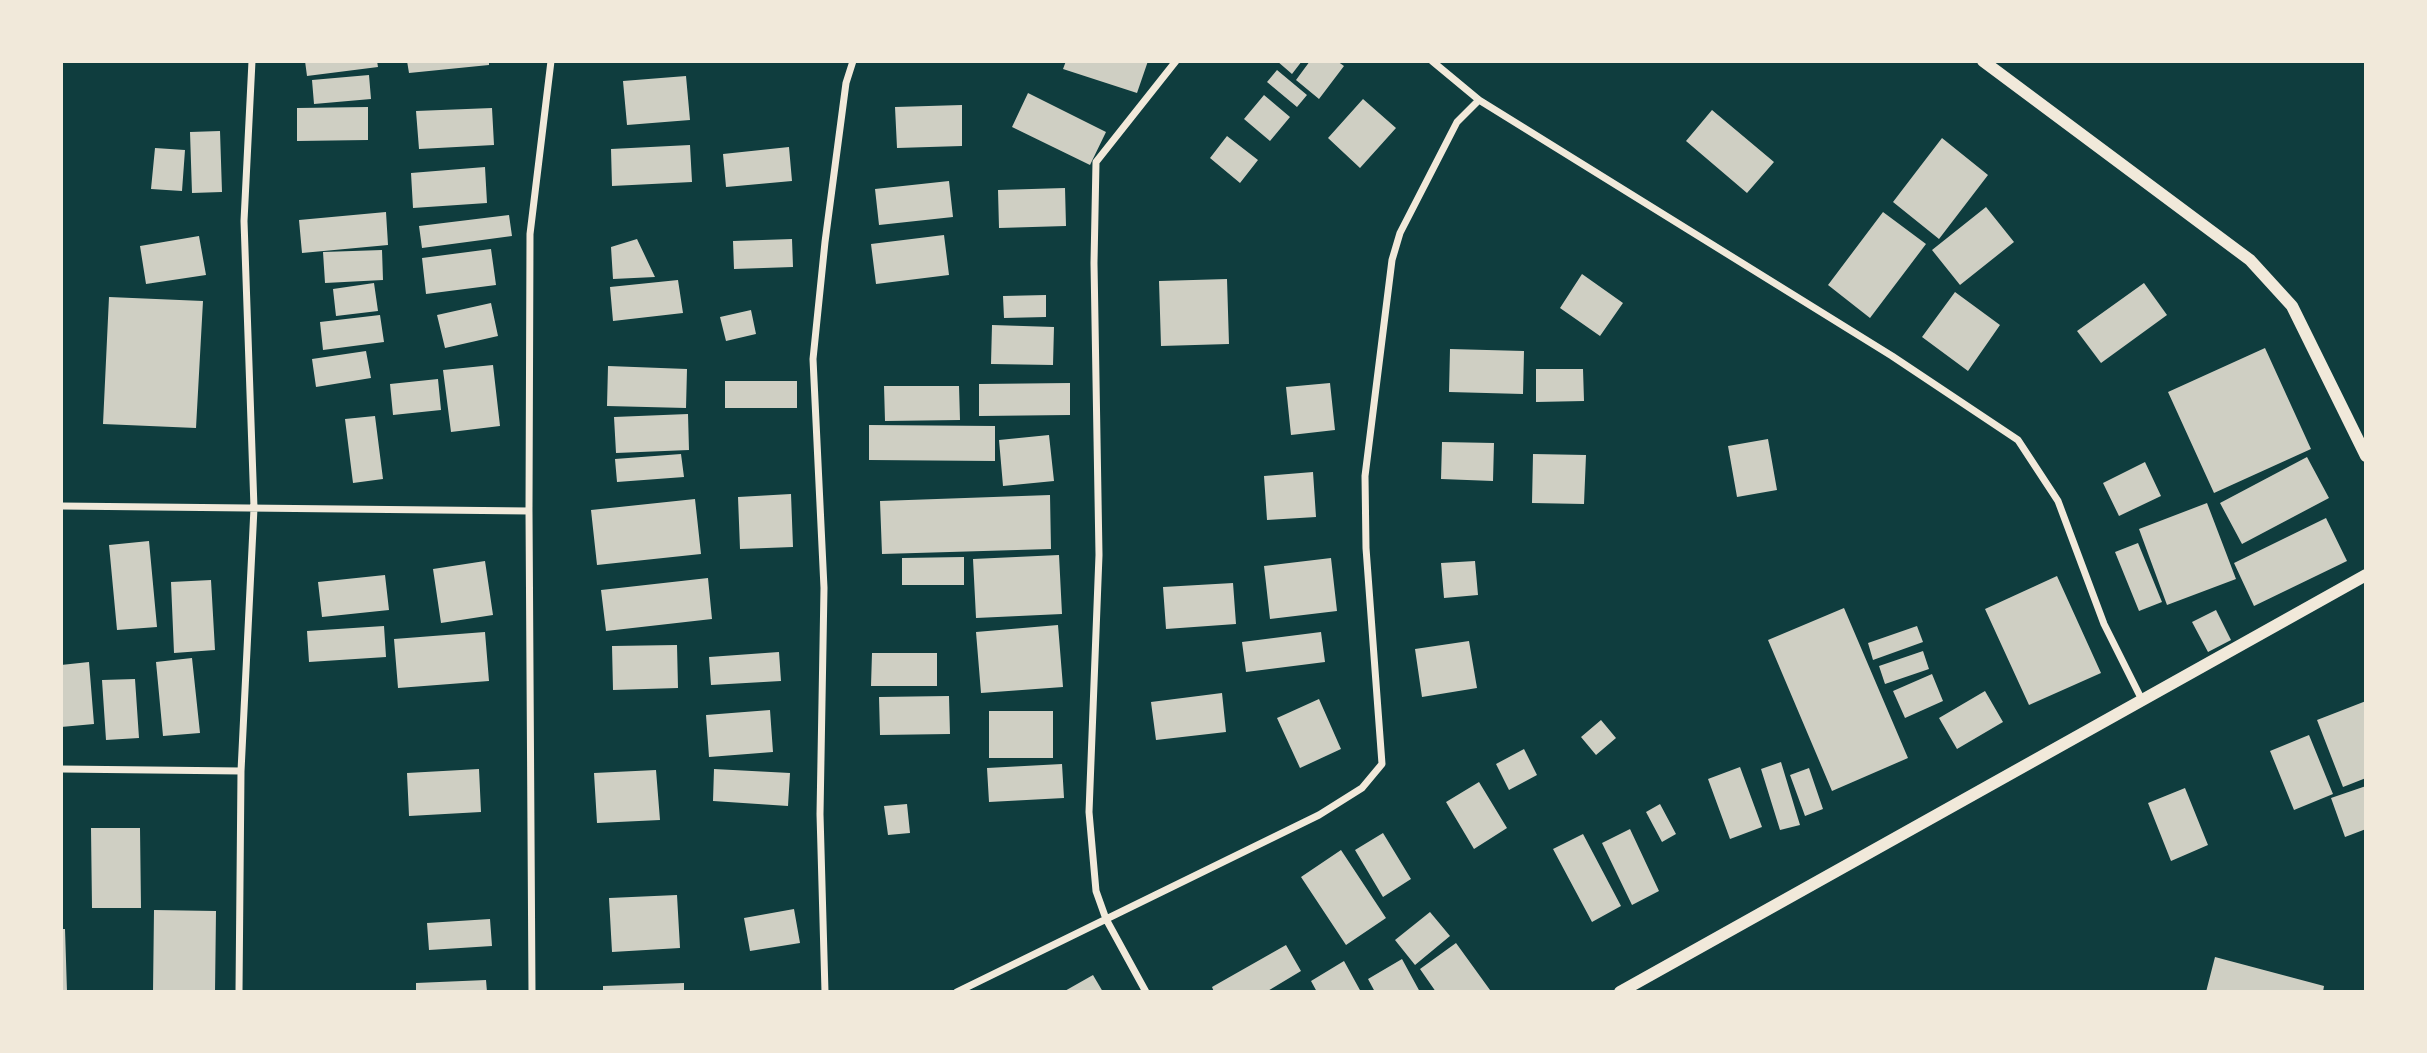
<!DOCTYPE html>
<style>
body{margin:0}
#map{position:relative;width:2427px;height:1053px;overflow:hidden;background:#0f3d3e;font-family:"DM Sans",sans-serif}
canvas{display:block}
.frame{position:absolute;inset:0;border:63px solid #f1e9da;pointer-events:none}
</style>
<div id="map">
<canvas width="2427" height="1053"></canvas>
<div class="frame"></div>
</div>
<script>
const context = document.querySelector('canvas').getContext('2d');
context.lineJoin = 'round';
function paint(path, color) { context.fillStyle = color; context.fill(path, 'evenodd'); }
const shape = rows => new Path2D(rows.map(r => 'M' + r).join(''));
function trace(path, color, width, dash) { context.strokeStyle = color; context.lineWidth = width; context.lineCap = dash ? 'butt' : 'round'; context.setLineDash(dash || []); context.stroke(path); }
paint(shape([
 [305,61,377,61,378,67,307,76],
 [407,61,489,61,489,65,409,73],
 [1066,61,1148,61,1137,93,1063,69],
 [1277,61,1302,61,1292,74],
 [1310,61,1337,61,1344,66,1319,99,1296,80],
 [1277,70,1307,95,1297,107,1267,82],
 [369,75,371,99,314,104,312,80],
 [686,76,690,120,627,125,623,81],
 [1028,93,1106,132,1090,165,1012,127],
 [1264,95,1290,117,1270,141,1244,119],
 [1363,99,1396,128,1360,168,1328,138],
 [962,105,962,146,897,148,895,107],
 [368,107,368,140,297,141,297,108],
 [492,108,494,145,419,149,416,111],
 [1712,110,1774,162,1747,193,1686,141],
 [220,131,222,192,192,193,190,132],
 [1227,136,1258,160,1240,183,1210,158],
 [1942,138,1988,175,1939,239,1893,202],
 [690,145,692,182,612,186,611,149],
 [789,147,792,181,726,187,723,154],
 [155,148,185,150,182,191,151,189],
 [485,167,487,203,413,208,411,173],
 [949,181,953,217,879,225,875,189],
 [1065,188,1066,226,999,228,998,190],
 [1986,207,2014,242,1960,285,1932,250],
 [386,212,388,245,302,253,299,220],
 [1883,212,1926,244,1870,318,1828,285],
 [509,215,512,236,422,248,419,226],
 [944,235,949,275,876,284,871,244],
 [199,236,206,275,146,284,140,246],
 [637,239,655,277,613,279,611,247],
 [792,239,793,267,734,269,733,241],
 [491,249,496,285,426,294,422,258],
 [382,250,383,280,325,283,323,252],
 [1582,274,1623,303,1600,336,1560,308],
 [1227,279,1229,344,1161,346,1159,281],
 [678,280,683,313,613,321,610,287],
 [374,283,378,311,336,316,333,289],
 [2144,283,2167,315,2101,363,2077,331],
 [1955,292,2000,325,1968,371,1922,337],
 [1046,295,1046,317,1004,318,1003,296],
 [109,297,203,301,196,428,103,424],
 [491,303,498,336,445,348,437,315],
 [751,310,756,334,726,341,720,317],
 [380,315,384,342,323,350,320,322],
 [992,325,1054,327,1053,365,991,364],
 [2265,348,2311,449,2214,493,2168,392],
 [1450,349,1524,351,1523,394,1449,392],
 [366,351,371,378,316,387,312,359],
 [493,365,500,426,451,432,443,370],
 [608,366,687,369,686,408,607,406],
 [1536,369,1583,369,1584,401,1536,402],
 [438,379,441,410,393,415,390,384],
 [725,381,797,381,797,408,725,408],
 [1070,383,1070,415,979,416,979,384],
 [1330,383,1335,430,1291,435,1286,387],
 [884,386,959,386,960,420,885,421],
 [688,414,689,450,616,453,614,417],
 [375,416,383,479,353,483,345,419],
 [869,425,995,426,995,461,869,460],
 [1049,435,1054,481,1003,486,999,440],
 [1768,439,1777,490,1737,497,1728,446],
 [1442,442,1494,443,1493,481,1441,479],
 [681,454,684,477,617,482,615,459],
 [1533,454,1586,455,1584,504,1532,503],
 [2307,457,2329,498,2242,544,2220,503],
 [2145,462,2161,496,2119,516,2103,483],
 [1313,472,1316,517,1267,520,1264,476],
 [791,494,793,547,740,549,738,497],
 [1050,495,1051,549,882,554,880,501],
 [695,499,701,554,597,565,591,510],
 [2207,503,2236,579,2167,605,2139,529],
 [2326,518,2347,561,2254,606,2234,563],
 [149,541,157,627,117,630,109,545],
 [2138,543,2162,602,2139,611,2115,552],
 [1059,555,1062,614,976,618,973,559],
 [964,557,964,585,902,585,902,558],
 [1331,558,1337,611,1270,619,1264,566],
 [485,561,493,615,441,623,433,569],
 [1475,561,1478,595,1444,598,1441,563],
 [385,575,389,610,322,617,318,582],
 [2057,576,2101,673,2029,705,1985,609],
 [708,578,712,619,606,631,601,590],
 [211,580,215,650,174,653,171,582],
 [1233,583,1236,624,1166,629,1163,587],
 [1844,608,1908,758,1832,791,1768,640],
 [2216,610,2231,640,2208,652,2192,622],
 [1058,625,1063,687,981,693,976,632],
 [384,626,386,657,309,662,307,631],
 [1917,626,1923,642,1873,660,1868,643],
 [485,632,489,681,398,688,394,639],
 [1321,632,1325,662,1246,672,1242,642],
 [1469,641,1477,688,1422,697,1415,649],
 [677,645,678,688,613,690,612,646],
 [1923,651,1929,669,1885,684,1879,666],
 [779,652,781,681,711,685,709,657],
 [872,653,937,653,937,686,871,686],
 [192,658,200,733,163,736,156,662],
 [89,662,94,724,61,727,61,665],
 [1932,674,1943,701,1905,718,1893,691],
 [135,679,139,738,106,740,102,680],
 [1985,691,2003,722,1957,749,1939,718],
 [1222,693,1226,732,1156,740,1151,702],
 [949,696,950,734,880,735,879,697],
 [1319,699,1341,749,1300,768,1277,718],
 [2366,701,2366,778,2343,787,2317,720],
 [770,710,773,752,709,757,706,715],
 [989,711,1053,711,1053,758,989,758],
 [1601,720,1616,738,1596,755,1581,737],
 [2309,735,2333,794,2294,810,2270,751],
 [1524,749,1537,775,1509,790,1496,764],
 [1781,762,1800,825,1780,830,1761,769],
 [1062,764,1064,798,989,802,987,768],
 [1740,767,1762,827,1730,839,1708,779],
 [1809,768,1823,809,1805,816,1790,775],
 [479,769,481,812,409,816,407,773],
 [714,769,790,773,788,806,713,801],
 [656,770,660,820,597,823,594,773],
 [1479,782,1507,828,1474,849,1446,802],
 [2366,786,2366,829,2345,837,2331,798],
 [2185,788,2208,845,2171,861,2148,803],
 [907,804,910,833,888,835,884,806],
 [1660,804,1676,834,1662,842,1646,812],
 [91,828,140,828,141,908,92,908],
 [1630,829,1659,891,1632,905,1602,843],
 [1383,833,1411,879,1383,897,1355,850],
 [1583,834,1621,906,1592,922,1553,849],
 [1341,850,1386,918,1346,945,1301,877],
 [677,895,680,948,612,952,609,898],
 [794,909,800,943,750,951,744,918],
 [154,910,216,911,215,992,153,992],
 [1430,912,1450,936,1415,965,1395,940],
 [490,919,492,946,429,950,427,923],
 [61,929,65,929,67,992,61,992],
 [1456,943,1490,990,1487,992,1436,992,1420,969],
 [1286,945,1301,971,1266,992,1214,992,1212,987],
 [2215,957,2324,986,2323,992,2206,992],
 [1402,959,1420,992,1375,992,1368,979],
 [1344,961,1361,992,1317,992,1311,981],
 [1093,975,1103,992,1063,992],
 [486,980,487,992,416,992,416,983],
 [684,983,684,992,603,992,603,986]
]), '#cfcfc3');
trace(shape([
 [1432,61,1479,100,1892,356,2018,440,2058,501,2104,624,2142,700],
 [61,506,529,511],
 [61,769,241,771],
 [239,992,241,771,254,508,244,221,252,61],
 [532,992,529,511,530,234,551,61],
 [825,992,820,814,824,588,813,359,825,242,846,83,853,61],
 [957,992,1319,815,1362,788,1382,764,1366,548,1365,476,1392,260,1400,233,1457,122,1479,100],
 [1146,992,1106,919,1096,891,1089,812,1099,555,1094,263,1096,162,1176,61]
]), '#f1e9da', 7);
trace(shape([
 [1983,61,2250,260,2292,306,2366,456],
 [1620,992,2366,575]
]), '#f1e9da', 12);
</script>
